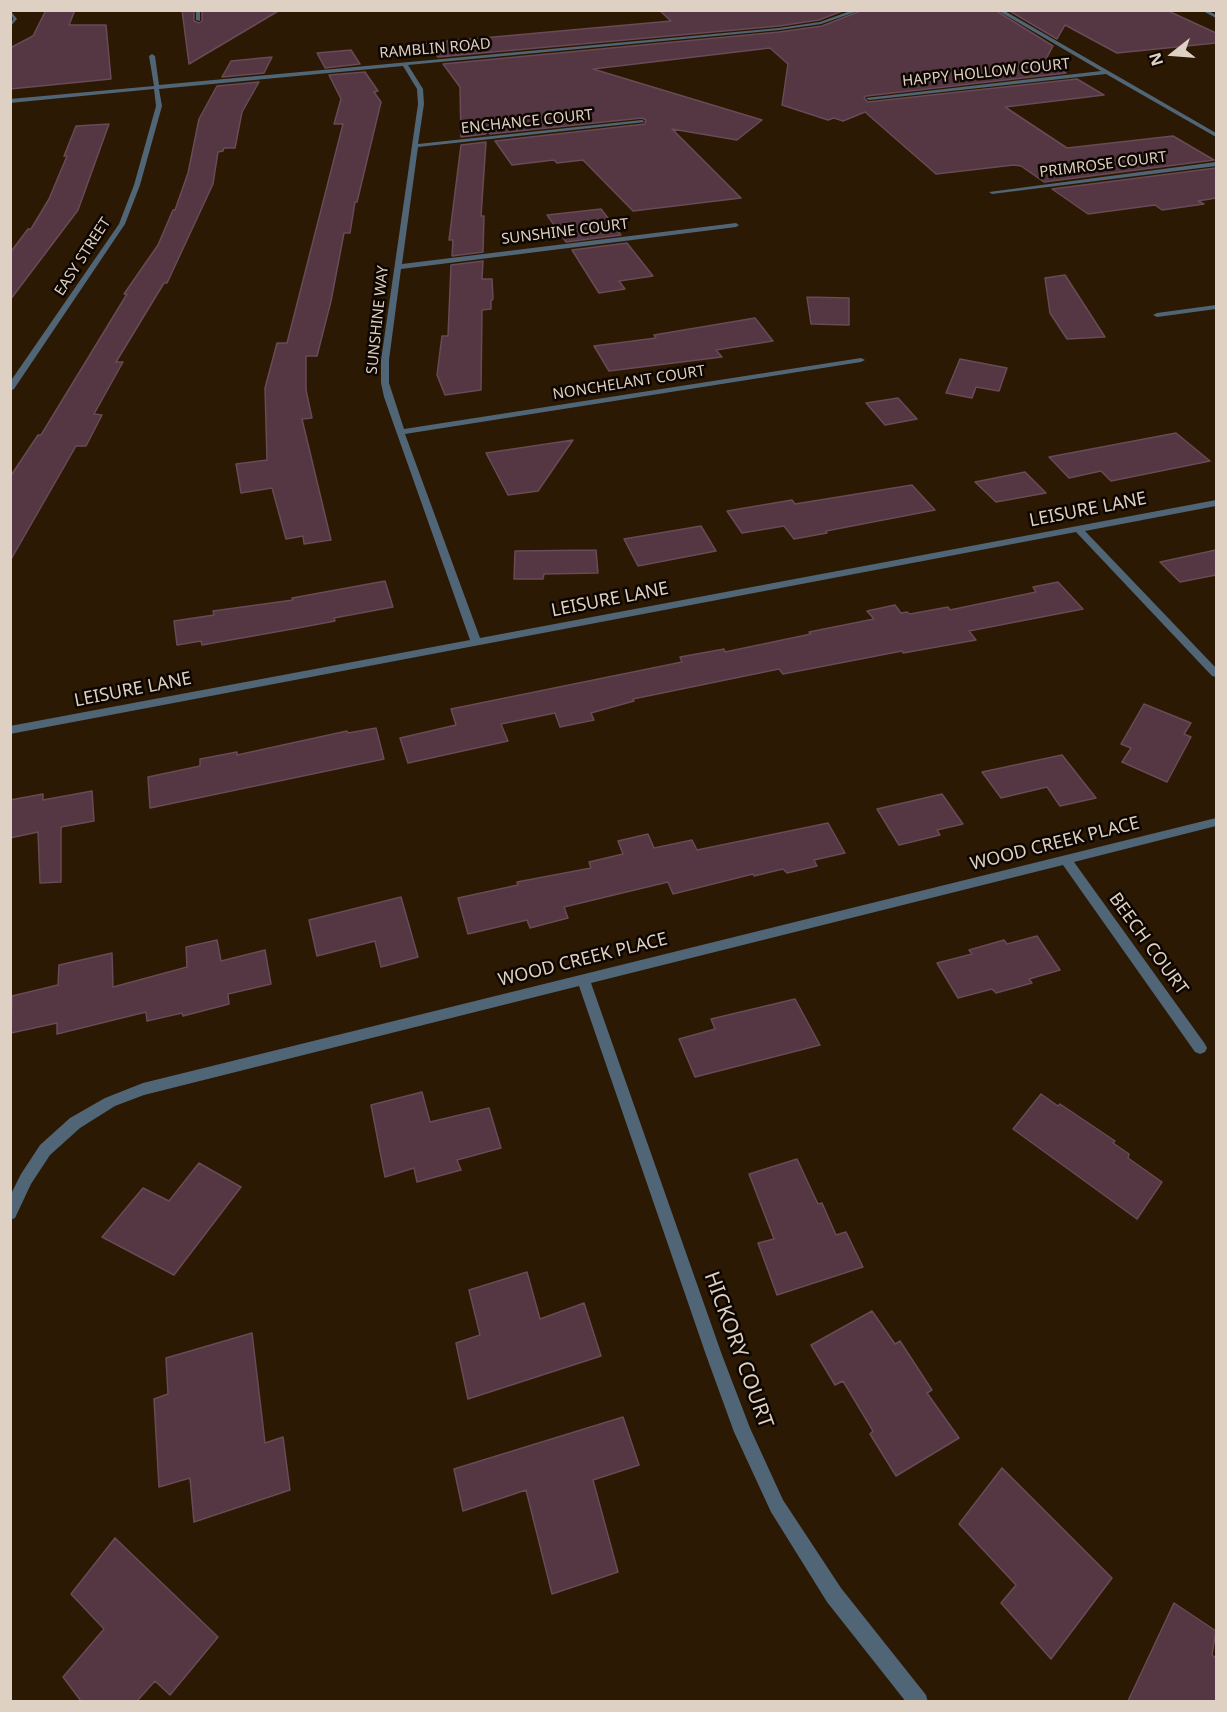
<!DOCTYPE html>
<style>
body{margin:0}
#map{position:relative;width:1227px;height:1712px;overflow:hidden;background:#2b1903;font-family:"Noto Sans",sans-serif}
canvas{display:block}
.frame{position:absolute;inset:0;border:12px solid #ded1c4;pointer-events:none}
.north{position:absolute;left:1143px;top:24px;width:60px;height:60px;-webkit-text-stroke:4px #0e0601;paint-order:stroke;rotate:253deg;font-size:16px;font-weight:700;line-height:24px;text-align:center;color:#ded1c4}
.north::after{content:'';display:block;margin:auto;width:21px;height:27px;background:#ded1c4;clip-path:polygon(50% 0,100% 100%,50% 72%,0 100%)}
</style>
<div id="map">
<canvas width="1227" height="1712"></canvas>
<div class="frame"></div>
<div class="north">N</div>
</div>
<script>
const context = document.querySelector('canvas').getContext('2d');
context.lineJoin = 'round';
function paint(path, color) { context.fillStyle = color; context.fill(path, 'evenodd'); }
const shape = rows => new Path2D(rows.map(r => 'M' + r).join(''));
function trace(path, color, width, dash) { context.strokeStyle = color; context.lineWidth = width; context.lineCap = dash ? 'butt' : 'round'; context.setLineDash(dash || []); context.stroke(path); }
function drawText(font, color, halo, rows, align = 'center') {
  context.font = font + ' "Noto Sans",sans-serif'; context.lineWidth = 5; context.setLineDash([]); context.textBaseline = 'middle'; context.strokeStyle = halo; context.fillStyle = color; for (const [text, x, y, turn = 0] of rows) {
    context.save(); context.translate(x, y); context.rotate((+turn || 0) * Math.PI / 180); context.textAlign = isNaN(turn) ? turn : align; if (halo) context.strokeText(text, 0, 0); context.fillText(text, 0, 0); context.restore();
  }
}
const building = shape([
 [46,10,75,10,69,25,106,25,111,79,10,89,10,48,33,36,46,10],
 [182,10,194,10,194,21,199,23,202,21,202,10,280,10,189,64,182,10],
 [659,10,845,10,819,20,779,26,438,57,427,43,671,21,659,10],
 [863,10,995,10,1053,46,1045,61,1066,73,866,96,864,98,868,102,1077,79,1104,95,1005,107,1067,148,1173,136,1214,160,1044,182,1021,166,1014,165,936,174,865,112,843,121,834,118,828,120,782,105,788,64,770,48,593,69,762,120,737,140,672,129,741,198,633,211,583,160,557,163,554,160,512,165,495,141,645,124,646,120,642,118,490,134,486,129,486,134,461,137,460,87,443,64,779,32,822,26,863,10],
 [1008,10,1166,10,1216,33,1216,43,1117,53,1065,25,1057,39,1008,10],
 [351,50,360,64,325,68,317,53,351,50],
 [272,57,264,73,222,77,231,61,272,57],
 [365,72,378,91,374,92,381,102,357,202,355,202,350,233,344,233,331,301,317,356,306,356,306,390,312,418,302,419,331,540,304,544,303,536,286,539,272,488,241,493,236,464,267,460,265,388,277,343,287,343,343,124,334,124,341,99,329,75,365,72],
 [259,82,242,112,235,148,224,148,223,151,218,152,213,184,167,283,164,283,116,362,123,362,94,414,102,415,86,446,76,446,10,561,10,477,38,435,41,435,127,294,124,294,158,245,173,210,175,210,188,173,199,119,217,86,259,82],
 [109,124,78,210,10,300,10,253,28,229,31,229,49,199,67,156,64,156,76,126,109,124],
 [486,142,481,216,484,216,483,252,452,256,453,240,449,240,461,145,486,142],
 [1216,168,1216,198,1198,201,1204,204,1162,210,1155,205,1088,214,1052,189,1216,168],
 [601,209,621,235,566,242,547,215,601,209],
 [627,243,653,276,619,281,625,289,599,293,572,250,627,243],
 [483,261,482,279,492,279,493,299,491,301,491,309,482,310,481,390,445,395,437,375,442,336,448,336,451,265,483,261],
 [1065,275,1105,337,1067,339,1050,313,1045,278,1065,275],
 [807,297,849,298,849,325,811,324,807,297],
 [755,318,773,341,716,350,722,357,609,371,594,346,656,338,654,335,755,318],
 [960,359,1007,368,999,391,976,387,972,398,946,393,960,359],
 [898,398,917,419,885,425,866,403,898,398],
 [1176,433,1210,461,1111,481,1101,471,1069,478,1049,457,1176,433],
 [573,440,538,491,508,495,486,453,573,440],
 [1025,472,1046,493,996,502,975,482,1025,472],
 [912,485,935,510,826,531,827,533,794,539,784,526,742,533,727,511,792,500,795,504,912,485],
 [701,526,716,551,638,566,624,539,701,526],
 [596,550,598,573,544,574,543,579,514,579,515,551,596,550],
 [1216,550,1216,575,1180,582,1160,562,1216,550],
 [385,581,393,607,334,618,335,621,298,628,202,645,201,641,177,645,174,621,214,615,213,611,293,600,292,598,385,581],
 [1058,582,1083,609,969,631,976,640,903,653,902,651,783,674,779,669,633,699,634,701,591,713,594,720,560,727,555,713,501,724,508,741,408,763,400,738,456,725,451,709,682,662,680,657,724,649,725,652,811,634,809,632,874,619,867,611,895,605,901,613,907,612,910,614,948,607,950,610,1036,592,1033,587,1058,582],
 [1144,704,1191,723,1184,734,1191,737,1167,782,1122,762,1131,748,1121,744,1144,704],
 [376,728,384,759,150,808,148,777,200,766,200,759,237,752,237,755,347,731,348,733,376,728],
 [1062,755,1096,798,1060,806,1047,787,1001,798,982,772,1062,755],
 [92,791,94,821,61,827,61,882,40,883,38,832,10,838,10,800,43,794,43,800,92,791],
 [942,794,963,824,937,830,940,835,899,845,877,809,942,794],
 [828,823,845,853,814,860,817,866,787,873,783,869,754,876,753,874,673,894,668,882,564,907,568,918,530,928,527,920,468,934,458,898,518,885,517,882,591,868,589,862,623,854,618,841,648,834,654,848,692,840,697,850,828,823],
 [401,897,418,957,381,967,375,941,317,956,309,920,401,897],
 [1037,936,1060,970,1029,979,1032,983,996,993,992,989,958,998,937,963,972,954,969,950,1004,940,1007,944,1037,936],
 [217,940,221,961,265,950,271,984,228,994,229,1004,183,1016,182,1013,147,1021,146,1012,57,1034,57,1023,11,1033,12,996,58,985,59,965,112,953,113,987,187,967,186,947,217,940],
 [795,999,820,1045,695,1077,679,1039,715,1029,711,1019,795,999],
 [422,1092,430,1122,489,1108,501,1148,457,1160,461,1170,417,1182,414,1168,385,1177,371,1105,422,1092],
 [1041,1094,1058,1106,1060,1104,1115,1141,1113,1143,1129,1154,1128,1158,1162,1182,1137,1219,1013,1129,1041,1094],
 [797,1159,818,1204,822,1203,836,1235,846,1232,863,1267,777,1295,758,1243,774,1239,749,1174,797,1159],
 [199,1163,241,1187,174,1275,102,1237,143,1188,169,1201,199,1163],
 [527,1272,540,1319,584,1303,601,1356,468,1399,456,1343,480,1335,469,1290,527,1272],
 [872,1311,895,1344,900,1341,932,1390,927,1393,959,1438,896,1476,870,1434,873,1431,843,1381,835,1385,811,1345,872,1311],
 [252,1333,265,1443,283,1437,290,1490,194,1522,190,1478,159,1487,154,1399,168,1394,166,1358,252,1333],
 [623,1417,639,1465,593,1480,618,1572,552,1594,526,1490,463,1511,454,1469,623,1417],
 [1002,1468,1112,1578,1051,1659,1001,1603,1016,1585,959,1524,1002,1468],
 [115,1538,218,1637,170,1695,155,1681,137,1701,81,1701,63,1677,104,1629,71,1594,115,1538],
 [1174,1603,1216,1631,1212,1655,1216,1658,1216,1701,1128,1701,1174,1603]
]);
paint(building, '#543742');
trace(building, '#694a56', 1.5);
paint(shape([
 [10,10,17,19,10,27,13,19,10,10],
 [196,10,200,10,200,21,196,20,196,10],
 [853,10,861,10,821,24,779,30,408,65,423,89,424,104,418,144,642,120,645,122,418,147,402,264,736,223,739,225,736,227,401,269,389,360,389,383,404,429,861,358,865,360,861,362,405,434,480,638,1216,500,1216,506,1085,531,1216,668,1216,677,1212,676,1076,532,10,734,10,726,470,640,384,397,381,383,381,360,418,104,417,89,403,66,159,89,162,106,140,185,125,224,14,389,10,391,10,382,119,224,134,185,156,106,154,89,10,103,10,99,154,86,149,56,152,54,155,56,159,85,779,28,820,22,853,10],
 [997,10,1003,10,1216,133,1216,137,1106,74,869,100,866,98,1101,71,997,10],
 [1201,10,1207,10,1216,15,1216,18,1201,10],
 [1216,162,1216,166,992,194,989,192,1216,162],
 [1216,305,1216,309,1157,317,1153,315,1157,313,1216,305],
 [1216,818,1216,826,1074,862,1205,1044,1207,1048,1205,1052,1200,1054,1195,1052,1063,865,591,983,722,1355,750,1428,783,1500,841,1588,926,1695,928,1702,906,1702,827,1602,771,1512,734,1432,706,1355,579,986,144,1095,115,1106,80,1128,50,1155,31,1184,15,1218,10,1220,10,1196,21,1174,40,1145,70,1118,105,1098,143,1083,1216,818]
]), '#506576');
drawText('15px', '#ded1c4', '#0e0601', [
 ["RAMBLIN ROAD",435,49,-5],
 ["HAPPY HOLLOW COURT",986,73,-6],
 ["ENCHANCE COURT",527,122,-6],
 ["PRIMROSE COURT",1103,165,-7],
 ["SUNSHINE COURT",565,232,-7],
 ["EASY STREET",83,257,-57],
 ["SUNSHINE WAY",378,320,-84],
 ["NONCHELANT COURT",629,383,-9]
]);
drawText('18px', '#ded1c4', '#0e0601', [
 ["LEISURE LANE",1088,510,-11],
 ["LEISURE LANE",610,600,-11],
 ["LEISURE LANE",133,690,-11],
 ["WOOD CREEK PLACE",1055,844,-14],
 ["BEECH COURT",1148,944,54],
 ["WOOD CREEK PLACE",583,960,-14]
]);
drawText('21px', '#ded1c4', '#0e0601', [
 ["HICKORY COURT",738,1350,70]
]);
</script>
